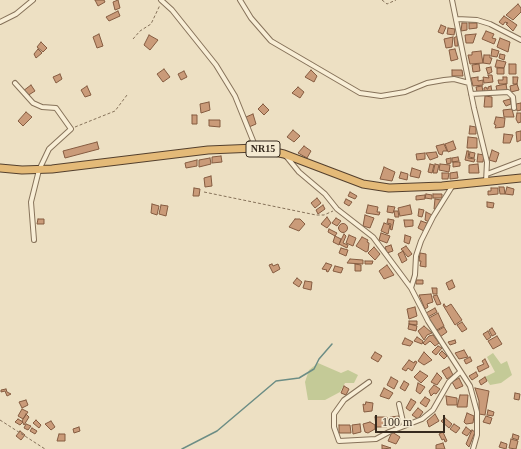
<!DOCTYPE html>
<style>
body{margin:0}
#map{position:relative;width:521px;height:449px;overflow:hidden;background:#ede0c3;font-family:"Times New Roman",serif}
canvas{display:block}
.scale{position:absolute;left:375px;top:415px;width:70px;height:18px;box-sizing:border-box;border:2px solid #362a1e;border-top:0;padding-left:5px;font-size:12px;line-height:14px;white-space:nowrap;color:#362a1e;-webkit-text-stroke:3px #f4ead2;paint-order:stroke}
</style>
<div id="map">
<canvas width="521" height="449"></canvas>
<div class="scale">100 m</div>
</div>
<script>
const context = document.querySelector('canvas').getContext('2d');
context.lineJoin = 'round';
function paint(path, color) { context.fillStyle = color; context.fill(path, 'evenodd'); }
const shape = rows => new Path2D(rows.map(r => 'M' + r).join(''));
function trace(path, color, width, dash) { context.strokeStyle = color; context.lineWidth = width; context.lineCap = dash ? 'butt' : 'round'; context.setLineDash(dash || []); context.stroke(path); }
function drawText(font, color, halo, rows, align = 'center') {
  context.font = font + ' "Times New Roman",serif'; context.lineWidth = 4; context.setLineDash([]); context.textBaseline = 'middle'; context.strokeStyle = halo; context.fillStyle = color; for (const [text, x, y, turn = 0] of rows) {
    context.save(); context.translate(x, y); context.rotate((+turn || 0) * Math.PI / 180); context.textAlign = isNaN(turn) ? turn : align; if (halo) context.strokeText(text, 0, 0); context.fillText(text, 0, 0); context.restore();
  }
}
paint(shape([
 [493,353,501,364,507,361,512,375,501,383,490,385,485,377,495,372,487,357],
 [318,363,341,373,348,370,358,375,354,383,345,383,340,392,325,400,308,400,305,382,309,370]
]), '#c4ca97');
trace(shape([
 [182,449,217,431,276,381,299,378,314,369,319,359,332,344]
]), '#6c8d85', 1.5);
const building = shape([
 [95,0,104,0,105,2,98,6,95,0],
 [118,0,120,8,115,10,113,2,118,0],
 [518,4,521,8,521,12,513,20,506,15,518,4],
 [118,11,120,16,109,21,106,17,118,11],
 [504,16,517,25,513,31,506,24,508,23,505,22,503,25,499,22,504,16],
 [462,23,467,23,467,30,461,31,462,23],
 [469,23,477,23,477,28,469,29,469,23],
 [441,25,446,27,443,34,438,32,441,25],
 [448,28,455,29,454,35,447,34,448,28],
 [486,31,494,34,492,38,496,39,494,44,482,39,486,31],
 [99,34,103,46,97,48,93,37,99,34],
 [476,34,473,43,466,43,465,35,476,34],
 [149,35,158,40,150,50,144,45,149,35],
 [457,36,458,46,455,46,454,38,457,36],
 [453,37,452,47,446,48,444,39,453,37],
 [500,38,510,42,508,52,497,47,500,38],
 [41,42,47,48,43,52,37,47,41,42],
 [38,49,42,53,36,58,34,54,38,49],
 [455,49,458,59,451,61,449,50,455,49],
 [492,49,499,51,497,57,491,56,492,49],
 [481,51,483,63,470,64,468,55,472,55,472,52,481,51],
 [500,54,505,55,504,60,499,58,500,54],
 [484,55,490,55,490,58,492,58,490,64,483,63,484,55],
 [497,60,506,62,504,68,495,67,497,60],
 [479,64,480,71,473,72,472,65,479,64],
 [509,64,516,64,516,74,509,74,509,64],
 [491,67,492,72,488,74,486,68,491,67],
 [497,68,504,68,504,74,497,74,497,68],
 [164,69,170,77,163,82,157,74,164,69],
 [311,70,317,76,314,82,305,77,311,70],
 [452,70,462,70,463,76,452,76,452,70],
 [184,71,187,77,181,80,178,74,184,71],
 [60,74,62,79,56,83,53,77,60,74],
 [488,75,492,75,493,82,484,83,483,77,489,78,488,75],
 [478,77,478,81,483,80,483,85,473,86,471,78,478,77],
 [503,77,507,77,507,84,499,84,498,80,503,80,503,77],
 [513,77,518,77,517,84,513,84,513,77],
 [506,84,507,90,497,91,496,86,506,84],
 [517,84,519,90,511,92,510,86,517,84],
 [31,85,35,91,27,96,23,91,31,85],
 [87,86,91,95,85,97,81,90,87,86],
 [482,86,483,92,477,92,476,87,482,86],
 [491,86,492,92,484,92,484,88,486,87,487,89,488,89,488,87,491,86],
 [298,87,304,92,300,98,292,93,298,87],
 [485,96,492,97,492,107,484,107,485,96],
 [510,99,511,104,506,106,503,101,510,99],
 [209,102,210,110,201,113,200,104,209,102],
 [521,103,521,110,517,111,516,104,521,103],
 [263,104,269,110,264,115,258,109,263,104],
 [512,109,514,117,504,117,503,110,512,109],
 [26,112,32,117,23,126,18,121,26,112],
 [517,113,521,113,521,122,518,123,516,119,517,113],
 [253,114,256,124,249,127,246,117,253,114],
 [192,115,197,115,197,124,192,124,192,115],
 [496,117,505,118,504,127,495,128,496,125,494,124,496,117],
 [209,120,220,120,220,127,209,126,209,120],
 [470,126,476,127,476,134,469,134,470,126],
 [293,130,300,136,294,142,287,137,293,130],
 [521,131,521,140,517,142,516,132,521,131],
 [504,134,513,135,510,143,503,143,504,134],
 [468,137,477,138,477,148,467,148,468,137],
 [453,141,456,149,448,152,445,144,453,141],
 [97,142,99,149,65,158,63,151,97,142],
 [444,144,447,151,443,151,442,155,439,154,436,146,444,144],
 [304,146,311,151,307,158,298,153,304,146],
 [492,150,499,153,496,162,489,160,492,150],
 [467,151,469,151,468,158,475,159,474,162,465,160,467,151],
 [436,152,438,157,430,160,426,153,436,152],
 [470,152,475,153,474,158,469,157,470,152],
 [425,153,425,159,417,160,416,154,425,153],
 [478,154,484,155,483,162,477,162,478,154],
 [221,156,222,162,212,163,212,157,221,156],
 [458,157,459,161,452,162,452,158,458,157],
 [210,158,211,164,199,167,199,160,210,158],
 [451,158,451,163,447,164,446,159,451,158],
 [197,160,197,166,186,168,185,163,197,160],
 [453,162,460,162,460,166,453,167,453,162],
 [430,164,434,165,432,173,428,172,430,164],
 [435,164,439,165,437,173,433,173,435,164],
 [440,164,450,165,449,172,439,170,440,164],
 [478,164,479,173,469,173,469,165,478,164],
 [384,167,395,172,392,181,380,179,384,167],
 [412,168,421,171,419,178,410,176,412,168],
 [401,172,408,174,407,180,399,178,401,172],
 [457,172,458,178,450,179,450,173,457,172],
 [442,173,449,173,448,179,442,179,442,173],
 [211,176,212,186,205,187,204,178,211,176],
 [499,187,504,187,505,194,500,194,499,187],
 [507,187,514,189,513,195,505,194,507,187],
 [194,188,200,189,199,196,193,196,194,188],
 [491,188,498,188,498,194,488,195,488,191,491,191,491,188],
 [350,192,357,196,355,199,348,196,350,192],
 [426,194,432,195,432,199,425,198,426,194],
 [433,194,442,194,442,198,433,198,433,194],
 [425,195,425,199,416,200,416,196,425,195],
 [317,198,321,203,315,208,311,203,317,198],
 [346,199,352,202,349,206,344,203,346,199],
 [435,199,441,200,437,209,434,209,435,199],
 [487,202,494,203,493,208,487,207,487,202],
 [152,204,159,206,157,215,151,213,152,204],
 [161,205,168,206,166,216,159,214,161,205],
 [323,205,325,209,318,214,316,210,323,205],
 [368,205,378,207,377,212,380,212,379,215,366,213,368,205],
 [410,205,412,214,400,216,398,208,410,205],
 [388,206,395,207,393,213,387,212,388,206],
 [419,209,424,210,422,217,418,216,419,209],
 [394,211,398,211,399,217,395,217,394,211],
 [426,212,432,215,429,222,425,220,426,212],
 [365,215,374,218,370,228,363,226,365,215],
 [327,217,331,223,327,228,321,224,327,217],
 [336,218,341,221,337,226,332,223,336,218],
 [38,219,44,219,44,224,37,224,38,219],
 [295,219,300,219,305,224,299,231,289,227,295,219],
 [388,219,394,220,392,230,390,229,391,224,387,223,388,219],
 [404,220,413,220,413,226,405,227,404,220],
 [421,221,427,223,424,231,418,228,421,221],
 [384,223,390,225,388,234,381,231,384,223],
 '338.5 228a4.5 4.5 0 1 1 9 0a4.5 4.5 0 1 1-9 0Z',
 [329,229,337,233,335,236,328,232,329,229],
 [381,233,390,236,387,243,379,240,381,233],
 [344,234,346,236,343,243,348,245,347,248,339,244,344,234],
 [349,235,356,238,353,246,346,243,349,235],
 [405,235,411,237,409,244,404,242,405,235],
 [335,236,341,239,339,245,333,242,335,236],
 [362,237,368,240,367,242,369,243,368,251,366,252,356,246,362,237],
 [391,245,393,251,387,253,385,247,391,245],
 [406,246,412,254,408,257,401,249,406,246],
 [374,247,380,254,375,260,368,253,374,247],
 [341,248,348,250,346,256,339,253,341,248],
 [403,251,407,260,402,263,398,254,403,251],
 [420,253,426,254,426,267,420,266,421,261,419,261,420,253],
 [350,259,363,260,363,264,347,263,350,259],
 [365,261,373,261,372,264,365,264,365,261],
 [326,263,332,265,328,272,326,271,327,270,322,269,326,263],
 [272,264,273,266,278,264,280,269,273,273,269,265,272,264],
 [355,264,361,265,361,271,355,271,355,264],
 [387,265,394,275,384,279,379,271,387,265],
 [335,266,343,268,341,273,333,271,335,266],
 [297,278,302,282,299,287,293,283,297,278],
 [416,280,423,280,423,284,416,284,416,280],
 [452,280,455,287,449,290,446,283,452,280],
 [305,281,312,282,311,290,303,288,305,281],
 [432,288,437,288,437,294,433,294,432,288],
 [431,294,433,302,427,304,428,307,425,309,419,295,431,294],
 [437,295,441,304,437,305,433,296,437,295],
 [444,304,446,307,451,304,462,320,455,325,443,305,444,304],
 [415,307,417,316,409,319,407,309,415,307],
 [435,308,437,312,428,317,426,313,435,308],
 [438,313,444,326,435,331,429,318,438,313],
 [409,321,417,321,417,325,409,324,409,321],
 [462,322,467,329,462,332,457,325,462,322],
 [409,324,417,326,416,331,408,329,409,324],
 [424,326,432,333,427,335,424,340,418,331,424,326],
 [444,327,447,332,440,337,437,331,444,327],
 [492,328,496,334,492,336,489,330,492,328],
 [488,331,491,337,487,340,483,334,488,331],
 [433,335,439,343,435,346,430,341,425,345,423,343,429,336,433,335],
 [497,336,502,344,493,349,488,341,497,336],
 [417,337,423,341,422,344,414,341,417,337],
 [405,338,413,342,410,346,402,344,405,338],
 [455,340,456,343,450,345,448,342,455,340],
 [438,346,442,348,436,355,432,352,438,346],
 [464,350,468,357,459,359,455,353,464,350],
 [442,351,447,356,444,359,439,354,442,351],
 [375,352,382,356,378,362,371,358,375,352],
 [424,352,432,360,424,365,418,361,424,352],
 [470,357,472,361,466,364,464,360,470,357],
 [485,359,489,367,479,372,477,367,484,364,482,361,485,359],
 [409,360,414,363,415,361,417,362,412,371,408,368,406,371,402,369,409,360],
 [449,367,453,375,447,379,442,371,449,367],
 [420,371,428,376,421,383,414,377,420,371],
 [476,372,478,376,472,380,469,376,476,372],
 [437,373,442,378,437,385,431,382,437,373],
 [391,377,398,381,394,389,387,385,391,377],
 [485,377,487,381,481,385,479,381,485,377],
 [459,378,463,386,456,389,452,382,459,378],
 [404,381,409,384,405,391,400,388,404,381],
 [418,383,425,387,420,394,416,391,418,383],
 [434,385,440,389,436,394,434,393,431,396,429,391,434,385],
 [344,386,349,389,346,395,341,393,344,386],
 [384,388,393,393,389,399,380,396,384,388],
 [475,388,489,391,485,415,479,414,479,401,475,388],
 [6,389,7,392,11,394,7,396,5,391,1,392,1,390,6,389],
 [515,393,520,394,519,400,514,399,515,393],
 [460,395,468,395,467,407,457,407,460,395],
 [446,396,457,398,457,405,447,405,446,396],
 [425,397,430,400,426,407,420,403,425,397],
 [411,399,416,402,410,411,406,408,411,399],
 [26,400,28,405,22,408,19,402,26,400],
 [366,402,373,403,372,411,364,412,363,404,365,405,366,402],
 [418,408,423,412,418,419,412,415,418,408],
 [22,409,28,412,23,419,18,416,22,409],
 [488,410,494,412,493,416,487,415,488,410],
 [467,413,474,416,473,423,466,424,464,422,467,413],
 [26,414,29,417,24,425,22,421,26,414],
 [435,414,439,421,429,427,427,421,435,414],
 [399,416,401,423,396,423,396,426,392,427,390,417,399,416],
 [486,416,492,418,490,424,483,422,486,416],
 [375,417,387,417,387,427,376,427,375,417],
 [445,418,452,424,449,428,441,421,445,418],
 [18,419,23,422,20,425,15,422,18,419],
 [36,420,41,425,39,428,33,423,36,420],
 [51,421,55,427,51,430,45,424,51,421],
 [370,422,375,425,375,429,368,433,365,432,363,424,370,422],
 [26,424,31,426,28,430,24,428,26,424],
 [360,424,361,432,353,434,352,425,360,424],
 [454,424,460,428,456,433,450,429,454,424],
 [339,425,350,425,351,433,339,433,339,425],
 [79,427,80,431,74,433,73,429,79,427],
 [466,427,471,431,467,436,462,433,466,427],
 [32,428,37,431,35,434,30,431,32,428],
 [472,430,475,432,469,447,466,444,472,430],
 [20,431,25,435,21,440,16,436,20,431],
 [392,432,400,437,396,444,388,441,392,432],
 [443,432,447,441,445,442,444,439,442,440,439,434,443,432],
 [59,434,65,434,65,441,57,441,59,434],
 [513,434,519,436,518,440,512,438,513,434],
 [511,439,518,441,516,449,509,448,511,439],
 [501,442,507,444,506,449,499,447,501,442],
 [443,443,445,449,436,449,436,445,443,443],
 [382,445,391,448,382,449,382,445]
]);
paint(building, '#ca9b79');
trace(building, '#855c41', 1);
const minor = shape([
 [161,0,172,10,216,65,235,96,256,148],
 [240,0,251,18,271,41,360,93,381,96,405,92,427,83,444,80,454,79,469,83],
 [452,0,474,108,487,162,486,182],
 [457,19,477,20,490,24,521,40],
 [0,22,16,14,33,0],
 [15,83,33,103,42,107,56,108,71,129,49,149,39,170,31,202,34,240],
 [471,94,508,92,513,97,514,108],
 [286,156,299,172,325,194,337,209,373,237,411,288,428,321,470,386,477,412,477,435,473,449],
 [487,174,521,161],
 [411,288,415,275,416,256,421,241,433,217,453,185],
 [369,382,344,400,334,414,334,427,339,441,376,439,389,432,422,419,433,410,449,382,460,372],
 [399,404,404,426]
]);
const trunk = shape([
 [0,168,22,170,52,169,208,150,256,148,284,154,363,184,389,188,442,186,521,178]
]);
trace(minor, '#86725a', 6);
trace(trunk, '#54402e', 9);
trace(shape([
 [382,0,387,4,396,0],
 [133,39,140,31,151,24,160,5],
 [75,127,115,111,127,95],
 [204,192,316,215,324,215,333,211],
 [0,420,45,449]
]), '#86725a', 1, [3, 2]);
trace(minor, '#f8eed6', 4);
trace(trunk, '#e4ba78', 7);
for (const [x, y, w] of [
 [263,149,34]
]) { const box = new Path2D(); box.roundRect(x - w / 2, y - 8, w, 16, 3); context.fillStyle = '#f4ead2'; context.fill(box); trace(box, '#362a1e', 1); }
drawText('bold 10px', '#362a1e', null, [
 ["NR15",263,149]
]);
</script>
